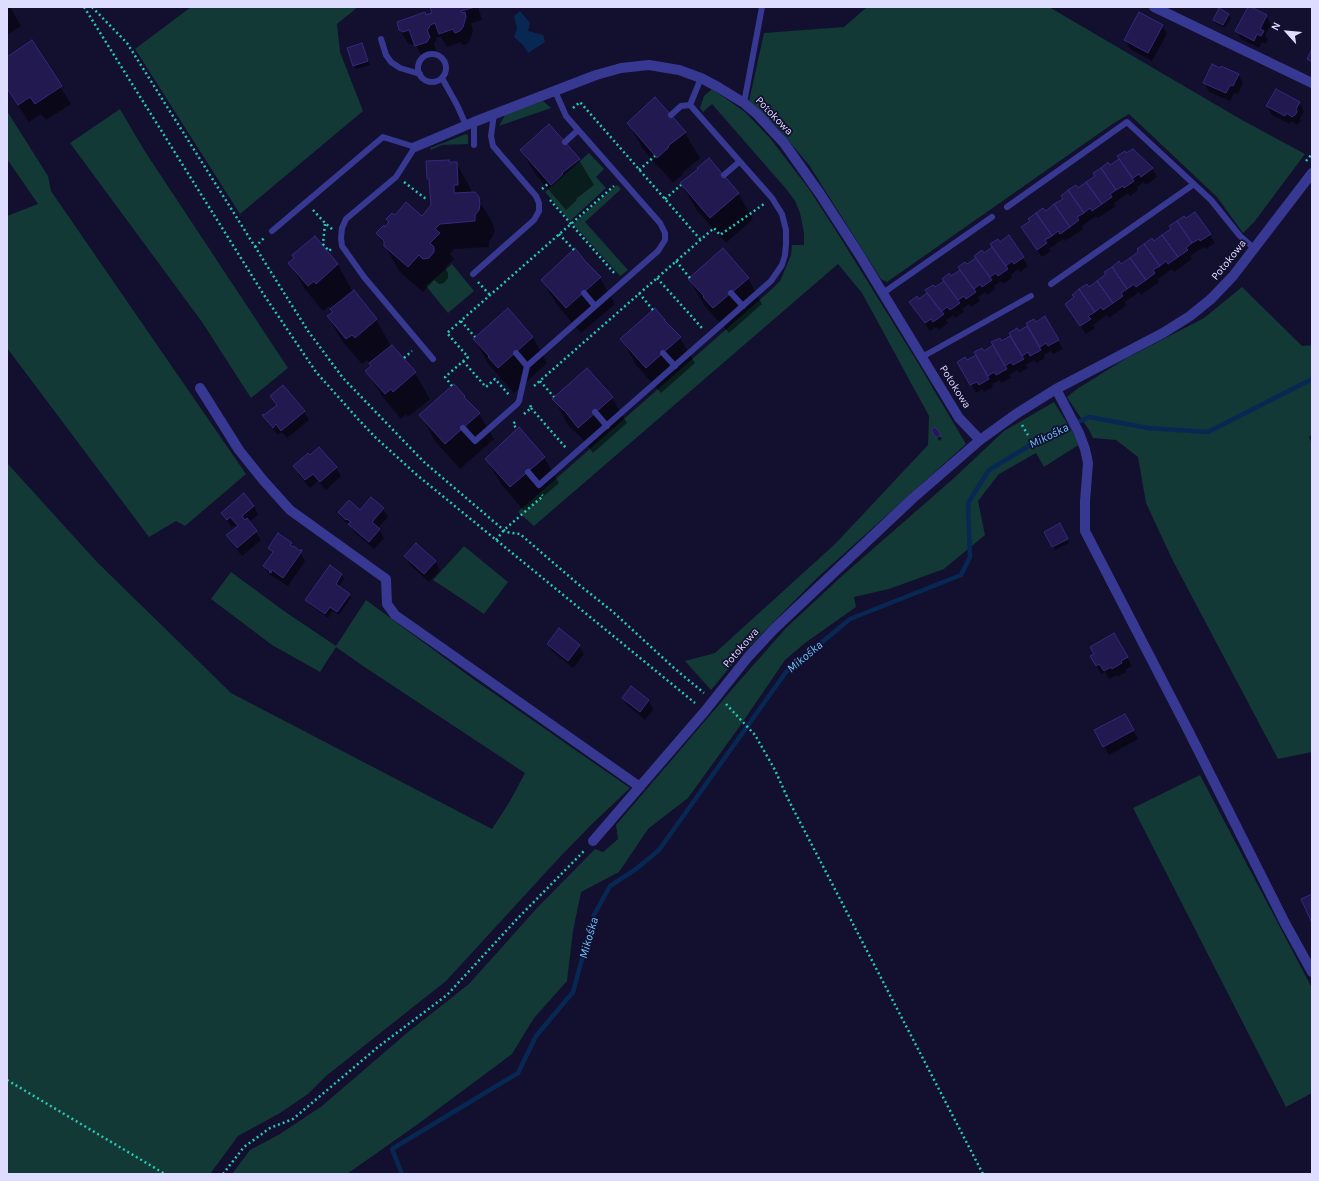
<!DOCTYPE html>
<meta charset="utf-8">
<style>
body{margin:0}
#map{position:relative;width:1319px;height:1181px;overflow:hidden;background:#130f2e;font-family:Karla,sans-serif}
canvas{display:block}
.frame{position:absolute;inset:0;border:8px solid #dedcff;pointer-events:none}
.north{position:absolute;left:1267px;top:12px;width:40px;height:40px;-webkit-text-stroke:3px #130f2e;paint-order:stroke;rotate:297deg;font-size:11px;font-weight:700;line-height:16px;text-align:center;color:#dedcff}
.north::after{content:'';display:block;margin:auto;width:14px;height:18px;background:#dedcff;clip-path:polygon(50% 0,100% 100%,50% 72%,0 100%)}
</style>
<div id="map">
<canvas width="1319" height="1181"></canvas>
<div class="frame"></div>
<div class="north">N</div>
</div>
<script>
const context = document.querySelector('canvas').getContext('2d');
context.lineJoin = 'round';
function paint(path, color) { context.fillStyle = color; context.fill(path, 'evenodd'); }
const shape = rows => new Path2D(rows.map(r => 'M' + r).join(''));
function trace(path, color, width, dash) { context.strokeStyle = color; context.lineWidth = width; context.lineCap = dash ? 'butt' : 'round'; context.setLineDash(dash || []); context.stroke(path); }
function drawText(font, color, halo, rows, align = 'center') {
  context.font = font + ' Karla,sans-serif'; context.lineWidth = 3.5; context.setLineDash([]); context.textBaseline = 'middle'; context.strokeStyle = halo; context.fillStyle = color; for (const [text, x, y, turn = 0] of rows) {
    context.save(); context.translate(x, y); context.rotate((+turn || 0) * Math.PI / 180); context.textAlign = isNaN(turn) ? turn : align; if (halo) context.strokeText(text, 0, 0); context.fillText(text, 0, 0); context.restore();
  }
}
paint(shape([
 [191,7,358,7,337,24,340,52,363,111,240,214,135,49],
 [867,7,1049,7,1242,120,1305,154,1255,221,1243,233,1217,197,1129,114,1111,125,887,282,881,279,809,165,777,127,749,101,764,33,844,27],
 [712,89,745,112,770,138,809,189,840,237,918,363,966,444,817,578,735,661,711,690,685,661,715,653,835,544,928,445,929,416,862,293,838,264,534,526,518,512,772,289,780,281,786,267,791,255,792,245,804,245,804,233,800,213,795,201,787,190,712,104,703,112,700,108,704,96],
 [543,101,551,108,499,126,505,115],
 [120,109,144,150,288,368,251,398,202,322,70,143],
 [7,111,48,176,51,191,246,474,185,526,176,521,149,537,7,348,7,216,38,204,7,159],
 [466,134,468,135,468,144,442,145,431,150,430,148],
 [589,153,604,169,596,177,606,188,570,221,545,192],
 [617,185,621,189,585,222,628,270,620,276,573,224],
 [452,264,474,291,448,313,426,286],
 [1242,287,1302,346,1312,345,1312,434,1309,437,1312,444,1312,752,1278,759,1173,561,1146,503,1138,457,1116,440,1093,438,1089,430,1067,397,1077,389,1125,359,1204,318],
 [1054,402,1080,444,1044,467,1036,453,999,474,978,501,985,535,944,569,889,589,854,597,856,607,805,643,785,660,740,726,688,798,648,829,619,872,581,892,573,931,567,981,534,1018,512,1054,418,1124,347,1174,232,1174,250,1150,280,1134,322,1106,408,1032,469,984,537,908,595,849,603,852,618,839,616,825,734,687,786,628,843,575,954,478,1004,431],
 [7,463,97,562,231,693,492,829,510,801,525,773,363,666,336,647,320,672,272,645,211,599,231,572,284,611,336,646,366,600,469,676,630,788,591,825,558,859,446,981,326,1076,308,1094,280,1113,238,1136,210,1174,7,1174],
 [464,546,508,582,484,614,450,591,433,580],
 [1200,775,1312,988,1312,1093,1286,1107,1133,808]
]), '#123935');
paint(shape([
 [520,11,530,23,528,31,543,35,545,42,528,53,523,45,514,37,517,29,514,16]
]), '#082854');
paint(shape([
 [7,7,10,7,21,26,7,35],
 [431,7,478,7,482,20,471,23,473,31,470,40,467,44,463,45,461,42,447,47,441,37,436,38,436,41,434,43,436,51,435,54,423,59,415,43,411,45,408,43,400,30,433,14],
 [1228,15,1231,18,1225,28,1216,24,1214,20],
 [1266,16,1271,24,1265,35,1268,40,1266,44,1262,42,1259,48,1241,39,1237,31],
 [1162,25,1167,34,1152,61,1130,49,1125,40],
 [32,42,71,104,46,120,41,114,29,122,7,88,7,58],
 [361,44,370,65,356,69,354,66],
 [1238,74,1243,83,1238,94,1234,93,1230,101,1209,92,1205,83],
 [655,99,685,133,700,158,682,173,683,174,673,183,643,149,628,123],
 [1299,103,1304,111,1300,118,1301,121,1297,125,1291,121,1290,124,1272,115,1267,106],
 [549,126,579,160,594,185,576,199,577,200,566,210,536,175,521,150],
 [1133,151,1152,169,1157,177,1146,185,1144,182,1137,187,1138,190,1130,196,1128,193,1114,203,1116,206,1098,218,1096,216,1082,226,1083,229,1065,241,1063,239,1049,249,1051,251,1042,257,1027,236,1045,212],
 [449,163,456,163,471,189,471,193,478,198,493,224,495,230,493,236,489,241,489,247,454,249,450,254,454,259,445,268,448,273,448,278,444,283,439,284,434,280,423,292,400,272,378,234,385,228,395,217,422,217,432,206,431,184,428,179],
 [681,183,738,193,753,219,726,243,696,209],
 [1195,213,1215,243,1206,249,1204,247,1190,256,1192,259,1174,272,1172,269,1158,279,1159,282,1141,295,1139,292,1125,302,1127,305,1109,318,1107,315,1093,325,1095,328,1086,334,1071,312,1089,288],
 [315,237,338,265,353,292,376,320,391,346,415,373,430,399,408,417,406,414,401,419,382,396,367,371,372,367,370,363,367,360,362,364,343,342,328,317,334,312,332,309,329,306,323,311,304,288,290,263],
 [1009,237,1028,266,1020,272,1018,269,1011,275,1012,278,1003,284,1001,281,994,286,996,289,987,295,985,292,978,297,980,301,971,307,969,304,962,309,964,312,955,318,953,315,946,320,948,323,939,330,937,327,930,331,910,302,919,300],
 [584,261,600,278,615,304,581,333,557,305,542,280],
 [748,278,762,304,729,333,704,305,689,279],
 [508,310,533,338,547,363,514,393,489,365,474,339],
 [1045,318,1063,349,1053,354,1051,351,1044,355,1045,358,1036,363,1034,360,1026,365,1028,368,1019,373,1017,370,1009,375,1011,378,1001,383,1000,380,992,384,993,387,984,392,982,389,976,393,958,362,967,362],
 [667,324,680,338,695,363,661,393,636,365,622,339],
 [283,386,304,412,309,420,287,438,282,432,278,435,269,425,264,416,277,406,271,396],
 [464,396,467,401,479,414,494,439,460,469,435,441,421,415],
 [612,398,627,423,593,453,579,435,578,435,568,425,554,399],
 [935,428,942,439,939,441,932,430],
 [310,456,336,468,341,476,326,490,318,481,310,488,299,475,294,467],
 [544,457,559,483,525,512,501,484,486,459],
 [372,499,383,509,388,517,378,528,384,538,374,549,355,533,351,527,344,521,339,513,360,512],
 [254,506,258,515,249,522,261,540,242,556,232,544,228,536,238,527,235,525,232,527,222,513],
 [1060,525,1069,543,1055,550,1045,532],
 [291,543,294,548,300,553,305,561,288,586,269,574,264,566,272,554,269,548],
 [405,556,435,561,440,570,429,582,410,565],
 [342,575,344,579,338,587,349,594,351,598,339,615,332,611,328,618,309,604,307,600],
 [1114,634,1132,666,1125,670,1126,672,1118,677,1117,675,1109,679,1105,672,1101,674,1091,657],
 [548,644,579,646,584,654,573,668,553,652],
 [631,687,649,701,653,710,645,720,628,706,623,698],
 [1124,715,1138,739,1109,755,1095,731]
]), '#0007');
trace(shape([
 [402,1174,392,1149,518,1073,536,1036,573,992,594,915,610,886,636,869,659,850,786,672,850,619,961,575,970,557,968,503,989,470,1032,444,1089,417,1148,428,1208,432,1312,379]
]), '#082854', 4.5);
const building = shape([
 [430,7,475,7,461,11,462,13,465,12,466,17,463,27,460,31,455,33,453,29,439,34,435,23,430,25,429,28,427,30,430,37,427,42,415,46,409,30,403,32,399,30,397,22,425,12,426,15,432,13,430,7],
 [1248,7,1251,7,1267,15,1260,29,1264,31,1261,36,1257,34,1254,41,1235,31,1248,7],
 [1219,8,1229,14,1223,25,1213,20,1219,8],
 [1139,12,1163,25,1148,53,1124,40,1139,12],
 [32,40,62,86,35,104,30,97,18,105,7,88,7,57,32,40],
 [362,43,368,61,353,66,347,48,362,43],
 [1312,49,1312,62,1307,59,1312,49],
 [1212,64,1220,68,1221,66,1239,74,1233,86,1230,85,1226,93,1203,83,1212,64],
 [1276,89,1300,102,1296,109,1297,112,1295,115,1292,117,1286,113,1285,116,1266,106,1276,89],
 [655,97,686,132,668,146,669,147,657,158,627,123,655,97],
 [549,124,580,159,562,173,563,174,551,185,520,150,549,124],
 [1133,149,1153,168,1141,177,1139,174,1133,178,1117,156,1125,151,1126,153,1133,149],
 [709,158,739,193,710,218,680,183,698,169,697,168,709,158],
 [1119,159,1134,181,1124,188,1123,186,1116,190,1101,168,1108,162,1110,165,1119,159],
 [449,160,449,162,457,162,458,185,454,185,454,193,475,192,479,197,480,204,479,210,475,215,475,221,440,224,435,229,440,233,430,243,434,247,434,252,429,258,423,259,419,255,408,267,384,246,384,241,376,233,384,225,385,227,389,222,386,219,392,213,395,215,406,202,422,216,431,205,429,179,427,179,426,161,449,160],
 [1101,168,1116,190,1110,194,1112,197,1102,204,1086,182,1095,176,1093,173,1101,168],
 [1086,182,1102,204,1092,211,1090,208,1084,213,1068,190,1076,185,1078,188,1086,182],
 [1068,190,1084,213,1077,217,1079,220,1070,227,1054,204,1063,199,1061,196,1068,190],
 [1054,204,1070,227,1060,234,1058,231,1052,236,1036,213,1043,208,1046,211,1054,204],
 [1195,212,1211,234,1200,241,1199,239,1192,243,1177,221,1184,216,1186,218,1195,212],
 [1036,213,1052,236,1045,240,1047,243,1037,250,1021,227,1030,221,1028,219,1036,213],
 [1177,221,1192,243,1186,248,1188,250,1178,257,1162,235,1171,229,1169,226,1177,221],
 [1009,235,1024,257,1014,264,1012,261,1006,266,990,244,998,239,1000,242,1009,235],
 [1162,235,1178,257,1168,264,1166,261,1160,266,1144,244,1152,238,1154,241,1162,235],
 [315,236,338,264,316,284,314,281,308,286,288,263,294,258,292,255,315,236],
 [1144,244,1160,266,1153,270,1155,273,1146,280,1130,258,1138,252,1137,249,1144,244],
 [992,247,1008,269,998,276,996,273,990,277,974,256,982,250,984,253,992,247],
 [575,248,585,261,601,277,566,308,541,280,575,248],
 [723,248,749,278,713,308,703,297,704,296,688,279,723,248],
 [976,258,992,280,982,287,980,284,974,289,958,267,965,262,967,264,976,258],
 [1130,258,1146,280,1136,287,1134,284,1127,289,1112,267,1119,261,1121,264,1130,258],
 [1112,267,1127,289,1121,293,1123,296,1113,303,1097,281,1106,274,1104,272,1112,267],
 [960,270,976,292,966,299,964,296,958,300,942,279,949,273,951,276,960,270],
 [944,281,960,303,950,310,947,307,941,312,925,290,933,285,935,287,944,281],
 [1097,281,1113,303,1103,310,1101,307,1095,312,1079,289,1087,284,1089,287,1097,281],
 [1079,289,1095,312,1088,316,1091,319,1080,326,1065,304,1074,297,1072,295,1079,289],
 [354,290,377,319,355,338,352,335,346,339,327,316,333,312,330,309,354,290],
 [927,293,944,314,933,322,931,319,925,323,909,302,917,296,919,299,927,293],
 [508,308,533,337,498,368,488,357,489,356,473,339,508,308],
 [655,308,665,320,665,321,681,337,646,368,620,339,655,308],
 [1045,316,1059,340,1048,346,1046,343,1040,347,1026,323,1034,319,1036,322,1045,316],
 [1027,326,1041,350,1030,356,1028,352,1022,356,1009,333,1017,328,1019,331,1027,326],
 [1010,336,1024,359,1013,365,1011,362,1005,366,991,342,1000,338,1001,341,1010,336],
 [392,345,416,372,393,392,391,389,385,394,365,371,371,366,369,363,392,345],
 [993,345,1007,369,996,375,994,372,988,376,974,352,982,348,984,351,993,345],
 [976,355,989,379,979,385,977,382,970,385,957,362,965,357,967,360,976,355],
 [587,368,613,397,578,428,564,410,563,410,552,399,587,368],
 [454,384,465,396,464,397,480,413,445,444,419,415,454,384],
 [283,385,305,411,281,431,276,424,273,428,262,415,263,414,264,415,277,405,270,396,283,385],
 [519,427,545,457,510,487,485,459,519,427],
 [935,427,941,435,936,438,931,430,935,427],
 [319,447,337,467,320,482,313,474,305,480,293,466,308,453,310,455,319,447],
 [244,493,254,506,242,516,245,520,247,518,257,531,237,548,226,535,238,526,230,517,227,520,221,513,244,493],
 [371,497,384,508,372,522,380,529,369,542,348,524,351,522,347,519,346,520,338,512,349,500,360,510,371,497],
 [1060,523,1068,539,1052,547,1044,532,1060,523],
 [278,533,292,543,290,545,294,547,294,546,300,551,301,549,302,551,283,578,272,570,271,573,269,572,270,571,263,566,273,552,268,548,278,533],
 [416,543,436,561,424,574,404,556,416,543],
 [330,565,342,574,336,584,350,594,337,612,330,607,325,614,305,600,330,565],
 [559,628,580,645,568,661,547,644,559,628],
 [1114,633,1128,657,1121,661,1122,663,1112,669,1111,667,1104,671,1099,664,1096,666,1090,656,1094,654,1090,647,1114,633],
 [631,686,649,700,640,712,622,698,631,686],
 [1125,714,1134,730,1103,747,1094,730,1125,714],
 [1312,894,1312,923,1301,899,1312,894]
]);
paint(building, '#221951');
trace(building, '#35297f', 1);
trace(shape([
 [84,7,264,295,316,372,358,419,375,437,417,475,695,703],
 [92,7,127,43,308,331,343,378,424,462,506,532,520,534,578,584,612,611,674,668,704,693],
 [573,108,580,102,700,239],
 [1306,161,1312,154],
 [639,170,655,156],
 [404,182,426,199],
 [542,189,549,183],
 [665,199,681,185],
 [550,200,615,274],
 [313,210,325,223,332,229],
 [325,224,323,244,329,251,332,248],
 [559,234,574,250],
 [255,247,264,238],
 [676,261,690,278],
 [657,278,702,328],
 [478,282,490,295],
 [639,293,653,310],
 [461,321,475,337],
 [404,358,412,351],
 [463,361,486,387,495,379,510,396],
 [540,381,554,397],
 [452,386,445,377,468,357,447,333,614,186],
 [534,386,714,228,720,235,764,204],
 [531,408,566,448],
 [524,414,531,408,530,404],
 [515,422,513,424,517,429],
 [1022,425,1028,435],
 [496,540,504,530,543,496,542,495],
 [726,704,755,735,775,770,788,799,983,1174],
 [7,1080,165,1174],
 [223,1174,244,1147,270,1128,293,1119,378,1047,447,995,518,918,585,850]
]), '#25cab7', 2.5, [2, 3]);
trace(shape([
 [381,39,386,55,391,62,400,68,420,74],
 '418 68a14 14 0 1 1 28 0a14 14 0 1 1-28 0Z',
 [442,78,457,105,466,125],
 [744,103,762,7],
 [671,115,681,106,690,105],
 [474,122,474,145],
 [565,142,578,130],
 [724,175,739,162],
 [1007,207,1127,122,1211,200,1240,236,1254,248],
 [272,231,383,137,415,147,396,177,346,219,342,228,341,238,342,246,364,277,433,359],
 [473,274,534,220,539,211,539,203,536,196,493,146,491,136,494,114],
 [1051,284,1194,184],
 [584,293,595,306],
 [731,293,743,306],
 [883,293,992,217],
 [516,353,527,366],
 [663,353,675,366],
 [922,357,1031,296],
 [595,412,607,426],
 [463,428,475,441,517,404,519,401,527,366,658,251,665,240,665,233,660,223,566,116,555,91],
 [528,472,539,485,771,281,782,265,785,255,786,244,786,230,782,214,772,198,690,105,701,78]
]), '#363891', 6);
trace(shape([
 [1154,7,1312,83],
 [415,147,474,122,596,75,621,68,649,65,679,70,701,78,718,87,744,103,758,115,784,143,820,194,859,254,959,418,980,440],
 [200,388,239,450,263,480,290,510,386,579,387,604,395,615,640,787],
 [1056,389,1079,433,1085,449,1088,463,1085,501,1085,531,1189,732,1285,923,1312,972],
 [593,841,705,711,748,657,774,629,912,499,980,440,1016,414,1056,389,1163,333,1190,316,1211,299,1233,276,1312,173]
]), '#363891', 10);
drawText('11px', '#dedcff', '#130f2e', [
 ["Potokowa",774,116,46],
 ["Potokowa",1229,260,-51],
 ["Potokowa",955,387,58],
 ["Potokowa",741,648,-49]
]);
drawText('italic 12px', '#6ac3ff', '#130f2e', [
 ["Mikośka",1049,436,-26],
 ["Mikośka",805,657,-40],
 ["Mikośka",589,938,-74]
]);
</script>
